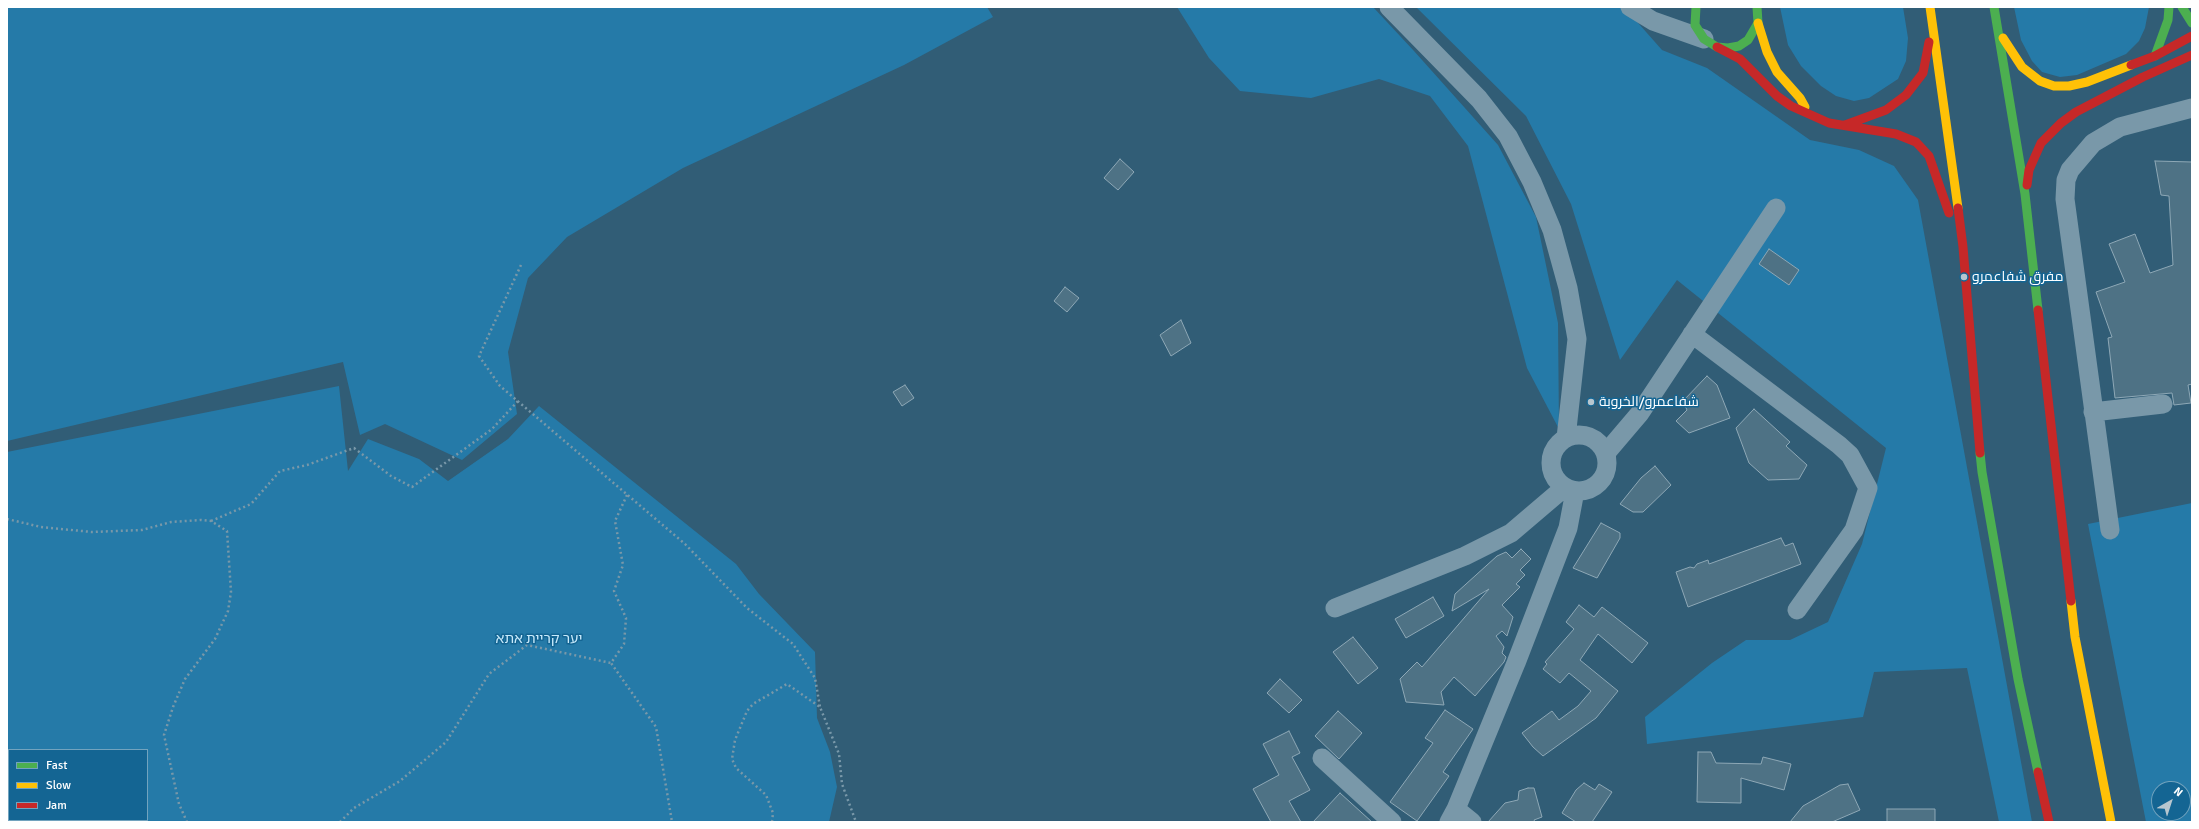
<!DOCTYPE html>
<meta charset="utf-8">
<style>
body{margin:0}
#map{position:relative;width:2199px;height:829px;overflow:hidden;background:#315d76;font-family:Signika,sans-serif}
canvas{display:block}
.frame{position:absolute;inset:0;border:8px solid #fff;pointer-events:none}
.legend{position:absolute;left:8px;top:749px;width:140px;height:72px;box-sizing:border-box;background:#146593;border:1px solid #72a3be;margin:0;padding:5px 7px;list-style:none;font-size:12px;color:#fff}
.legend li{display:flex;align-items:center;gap:8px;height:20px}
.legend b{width:20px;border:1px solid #72a3be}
.north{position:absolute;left:2151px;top:781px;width:40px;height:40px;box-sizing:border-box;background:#146593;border:1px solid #72a3be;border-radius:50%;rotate:39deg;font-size:11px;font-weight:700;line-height:16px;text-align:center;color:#fff}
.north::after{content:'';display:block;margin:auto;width:14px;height:18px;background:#b7c6cf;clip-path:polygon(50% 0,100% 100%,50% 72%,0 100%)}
</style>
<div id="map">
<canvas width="2199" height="829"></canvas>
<div class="frame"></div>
<ul class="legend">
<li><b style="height:5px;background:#4caf50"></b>Fast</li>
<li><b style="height:5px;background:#ffc107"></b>Slow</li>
<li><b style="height:5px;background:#c62828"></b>Jam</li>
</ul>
<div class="north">N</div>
</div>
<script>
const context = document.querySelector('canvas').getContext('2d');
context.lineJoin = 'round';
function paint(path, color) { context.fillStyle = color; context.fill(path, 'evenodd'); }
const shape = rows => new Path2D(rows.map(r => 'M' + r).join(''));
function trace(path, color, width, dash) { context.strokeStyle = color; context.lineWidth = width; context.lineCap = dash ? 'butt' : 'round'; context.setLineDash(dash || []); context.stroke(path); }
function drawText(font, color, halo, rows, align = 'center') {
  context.font = font + ' Signika,Cairo,"Noto Sans Hebrew",sans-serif'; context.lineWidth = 3; context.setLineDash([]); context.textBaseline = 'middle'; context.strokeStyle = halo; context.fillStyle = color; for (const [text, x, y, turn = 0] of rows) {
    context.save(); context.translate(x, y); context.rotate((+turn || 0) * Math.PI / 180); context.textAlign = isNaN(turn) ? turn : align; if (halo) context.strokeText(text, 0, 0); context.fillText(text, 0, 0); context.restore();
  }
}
paint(shape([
 [7,7,987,7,993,17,904,65,683,168,567,237,528,278,508,352,517,414,462,460,385,424,360,435,343,362,7,441],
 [1177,7,1373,7,1414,51,1498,145,1536,217,1558,323,1559,429,1527,368,1468,146,1430,96,1379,79,1311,98,1240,91,1209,58],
 [1416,7,1624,7,1662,50,1707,68,1810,140,1859,150,1894,166,1918,200,2032,822,1999,822,1967,668,1874,672,1863,717,1647,744,1645,717,1712,663,1746,640,1790,640,1828,622,1862,544,1886,448,1677,280,1620,360,1571,204,1526,116],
 [1780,7,1903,7,1908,38,1906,61,1898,79,1869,98,1854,101,1836,96,1821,86,1801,66,1788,45],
 [2014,7,2149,7,2145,28,2139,41,2126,54,2077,75,2060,77,2042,72,2032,61,2021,40],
 [339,386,348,471,368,439,419,459,448,481,508,439,539,406,736,564,759,594,815,652,817,718,830,752,837,787,829,822,7,822,7,452],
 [9,750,147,750,147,820,9,820],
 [2192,503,2192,822,2146,822,2088,524],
 [2159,789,2183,789,2183,813,2159,813]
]), '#257aa8');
const building = shape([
 [1120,159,1134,172,1118,190,1104,178,1120,159],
 [2155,161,2192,162,2192,384,2188,385,2191,403,2174,405,2172,393,2115,398,2108,338,2112,337,2096,292,2125,282,2109,244,2135,234,2150,273,2173,265,2169,196,2161,195,2155,161],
 [1769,249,1799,270,1789,285,1759,264,1769,249],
 [1065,287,1079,298,1067,312,1054,301,1065,287],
 [1181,320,1191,343,1171,356,1160,335,1181,320],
 [1707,376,1717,385,1730,418,1689,433,1676,421,1687,410,1683,401,1707,376],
 [905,385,914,398,902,406,893,392,905,385],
 [1754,409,1790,442,1786,446,1807,465,1799,479,1768,480,1749,463,1736,428,1754,409],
 [1655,466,1671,485,1643,512,1633,512,1620,504,1641,478,1655,466],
 [1601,523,1620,533,1620,538,1597,578,1573,568,1601,523],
 [1781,538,1785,546,1793,543,1801,564,1688,607,1676,572,1690,567,1694,568,1697,564,1708,560,1709,564,1781,538],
 [1521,549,1531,559,1520,570,1525,575,1516,584,1520,587,1502,605,1513,617,1507,636,1502,631,1496,636,1504,647,1502,653,1506,657,1504,662,1475,696,1454,677,1441,692,1444,705,1406,702,1400,679,1417,662,1422,667,1489,589,1452,611,1455,594,1497,556,1506,552,1512,558,1521,549],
 [1433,597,1444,616,1406,638,1395,619,1433,597],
 [1579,605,1594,617,1602,607,1648,643,1632,663,1598,634,1580,660,1618,691,1596,718,1543,756,1533,747,1522,733,1552,711,1559,720,1578,706,1591,691,1569,673,1560,683,1543,669,1547,664,1545,662,1574,629,1566,622,1579,605],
 [1353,637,1378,668,1358,684,1333,652,1353,637],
 [1280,679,1302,700,1289,713,1267,693,1280,679],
 [1445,710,1473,729,1443,772,1449,776,1417,821,1390,802,1433,743,1425,738,1445,710],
 [1338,711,1362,733,1339,759,1315,736,1338,711],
 [1289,731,1300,753,1292,757,1310,790,1289,801,1301,822,1271,822,1253,789,1279,775,1263,744,1289,731],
 [1698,752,1711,752,1716,763,1761,764,1763,757,1791,764,1784,790,1741,778,1741,803,1697,802,1698,752],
 [1584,783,1595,790,1599,784,1612,792,1592,822,1576,822,1562,813,1576,790,1584,783],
 [1848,784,1860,810,1832,822,1790,822,1803,806,1840,785,1848,784],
 [1528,788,1534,788,1542,817,1534,820,1535,822,1488,822,1505,803,1518,800,1519,791,1528,788],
 [1340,793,1372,822,1313,822,1340,793],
 [1887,809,1935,809,1935,822,1887,822,1887,809]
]);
paint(building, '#4e7285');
trace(building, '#8ea8b6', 1);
trace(shape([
 [521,265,479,356,500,386,685,544,747,608,793,644,815,678,820,707],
 [627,495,615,521,623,565,614,591,626,618,624,644,611,663,656,727,672,822],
 [7,519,41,527,92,532,142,530,171,522,201,520,211,521,227,531,231,592,228,611,215,639,185,679,173,707,164,735,179,804,187,822],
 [211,521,251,504,280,471,307,465,354,448,391,476,412,487,492,429,518,401],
 [340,822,354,808,400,781,446,742,489,674,527,645,611,663],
 [772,822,773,813,766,795,736,768,732,759,735,740,747,711,753,704,787,684,820,707,839,754,842,784,856,822]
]), '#7998a9', 2.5, [2, 3]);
trace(shape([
 [1389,7,1479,99,1508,136,1532,182,1552,230,1568,288,1577,339,1566,438],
 [1630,7,1653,21,1704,39],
 [1692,334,1839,445,1850,455,1868,488,1854,530,1797,610],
 [2093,412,2163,404],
 '1551 463a28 28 0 1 1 56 0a28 28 0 1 1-56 0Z',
 [1606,453,1640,413,1776,208],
 [2110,530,2065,199,2066,180,2070,170,2093,143,2120,127,2192,108],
 [1335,608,1465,556,1511,533,1565,487],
 [1322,758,1392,822],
 [1456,809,1472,822],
 [1449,822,1456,809,1516,663,1568,528,1575,491]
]), '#7998a9', 19);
trace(shape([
 [1696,7,1695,25,1704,39,1717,47,1728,48,1739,46,1748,40,1758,23,1757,7],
 [1994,7,2025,194,2038,310],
 [2182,7,2192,23],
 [2155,56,2168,20,2169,7],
 [1980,453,1982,472,2018,679,2038,772]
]), '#4caf50', 9);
trace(shape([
 [1930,7,1958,208],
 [1758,23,1767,52,1777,72,1800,98,1805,107],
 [2003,38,2022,67,2040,81,2054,86,2069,86,2087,82,2131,65],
 [2071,601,2075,637,2111,822]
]), '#ffc107', 9);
trace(shape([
 [1717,47,1740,59,1777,96,1791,106,1829,123,1896,134,1916,142,1929,156,1949,213],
 [2131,65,2155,56,2192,36],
 [1845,125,1886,110,1906,95,1923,73,1929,42],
 [2027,185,2029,170,2041,143,2061,123,2076,112,2143,77,2192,55],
 [1958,208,1963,247,1980,453],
 [2038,310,2071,601],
 [2038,772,2049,822]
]), '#c62828', 9);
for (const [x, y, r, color] of [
 [1964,277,4,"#b7c6cf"],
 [1591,402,4,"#b7c6cf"]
]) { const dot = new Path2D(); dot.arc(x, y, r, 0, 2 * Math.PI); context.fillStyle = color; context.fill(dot); trace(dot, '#146593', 1.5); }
drawText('14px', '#fff', '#146593', [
 ["مفرق شفاعمرو",1972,277],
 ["شفاعمرو/الخروبة",1599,402]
], 'left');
drawText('14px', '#c9ebfc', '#146593', [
 ["יער קריית אתא",539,639]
]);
</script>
